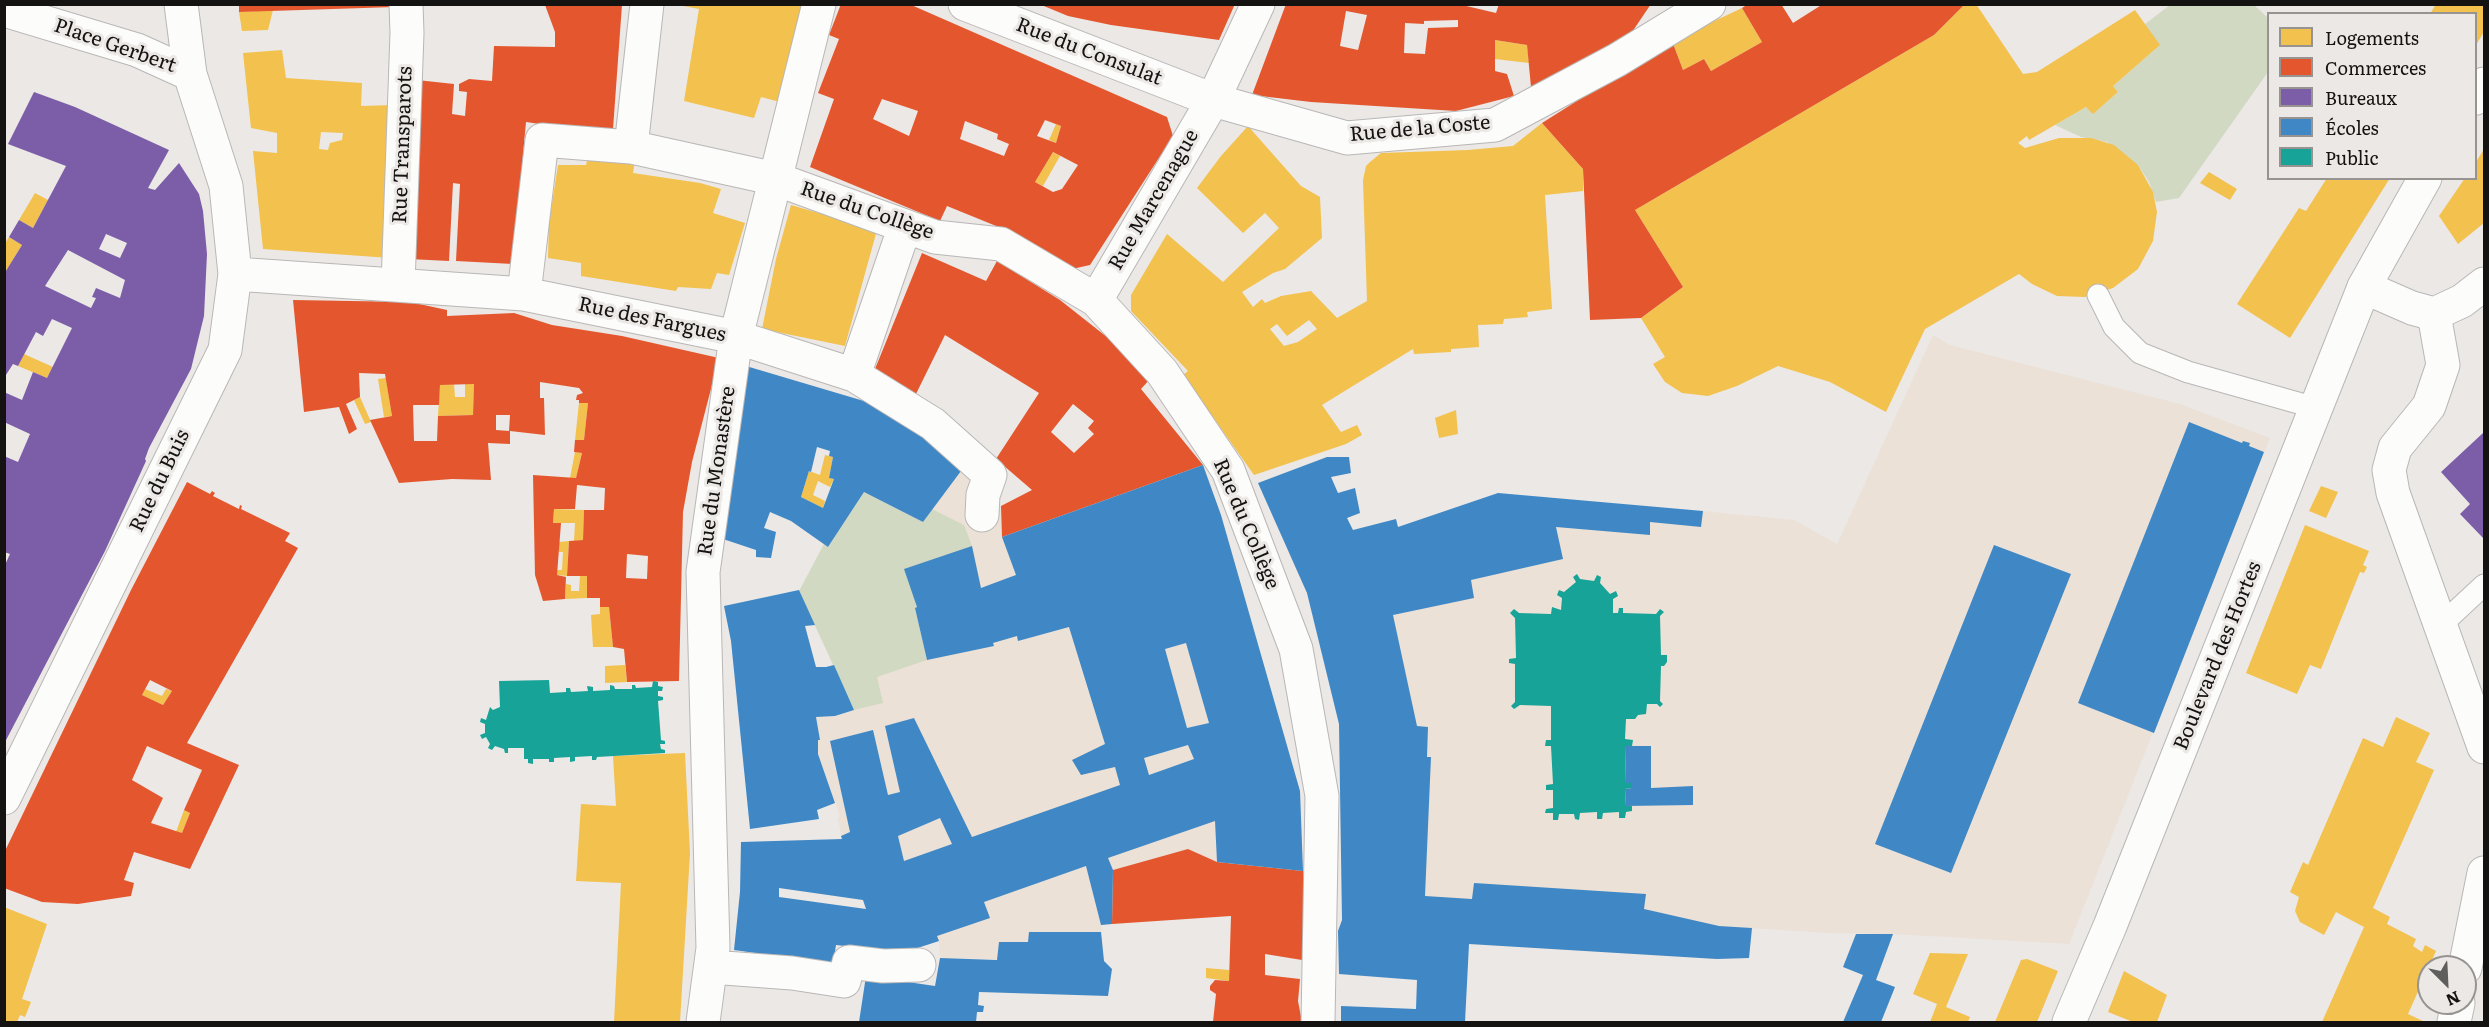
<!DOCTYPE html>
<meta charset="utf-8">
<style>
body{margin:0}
#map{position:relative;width:2489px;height:1027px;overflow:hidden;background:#ebe8e6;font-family:Literata,serif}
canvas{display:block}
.frame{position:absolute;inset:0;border:6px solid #141312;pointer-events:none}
.legend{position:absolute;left:2267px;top:12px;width:210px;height:168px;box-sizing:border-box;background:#ece8e5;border:2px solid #969391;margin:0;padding:8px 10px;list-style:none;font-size:18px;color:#141312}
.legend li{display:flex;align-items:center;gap:12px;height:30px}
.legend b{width:30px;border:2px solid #969391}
.north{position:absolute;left:2417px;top:955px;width:60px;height:60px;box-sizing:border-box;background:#ece8e5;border:2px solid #969391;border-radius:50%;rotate:156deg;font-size:16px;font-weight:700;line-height:24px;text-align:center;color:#141312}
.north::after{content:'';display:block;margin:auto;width:21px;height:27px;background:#5f5e5c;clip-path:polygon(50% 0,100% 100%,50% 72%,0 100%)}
</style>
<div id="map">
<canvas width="2489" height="1027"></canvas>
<div class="frame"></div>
<ul class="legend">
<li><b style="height:16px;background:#f2c14e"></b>Logements</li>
<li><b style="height:16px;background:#e4572e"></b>Commerces</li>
<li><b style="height:16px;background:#7b5ea7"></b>Bureaux</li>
<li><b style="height:16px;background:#3f88c5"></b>Écoles</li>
<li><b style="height:16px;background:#17a398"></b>Public</li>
</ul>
<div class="north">N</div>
</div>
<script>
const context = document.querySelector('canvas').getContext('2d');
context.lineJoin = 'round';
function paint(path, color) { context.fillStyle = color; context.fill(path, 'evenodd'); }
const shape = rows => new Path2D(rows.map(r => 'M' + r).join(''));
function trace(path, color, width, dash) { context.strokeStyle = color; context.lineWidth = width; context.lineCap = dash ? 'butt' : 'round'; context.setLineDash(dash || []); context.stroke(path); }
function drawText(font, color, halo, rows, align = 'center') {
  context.font = font + ' Literata,serif'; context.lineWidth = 6; context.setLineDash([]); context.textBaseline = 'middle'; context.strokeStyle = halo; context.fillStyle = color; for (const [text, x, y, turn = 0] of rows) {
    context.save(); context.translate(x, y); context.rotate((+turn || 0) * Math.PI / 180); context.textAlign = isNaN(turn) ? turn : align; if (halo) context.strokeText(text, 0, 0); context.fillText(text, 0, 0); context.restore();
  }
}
paint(shape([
 [1933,335,1950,345,2180,404,2270,438,2069,944,1893,934,1826,933,1719,926,1717,959,1469,944,1338,931,1342,920,1339,724,1307,593,1289,554,1353,530,1396,519,1398,527,1703,511,1794,520,1837,544],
 [964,467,1001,506,1002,537,1221,515,1300,791,1303,871,1217,862,1188,849,1114,870,1112,924,1101,925,1104,961,940,958,939,941,930,920,878,939,863,900,815,893,842,839,838,818,840,816,818,754,818,740,820,740,816,717,835,716,854,710,799,591,864,492,923,522]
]), '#ece1d7');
paint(shape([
 [2170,5,2254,5,2268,18,2268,72,2179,198,2156,202,2149,182,2138,165,2107,142,2081,137,2055,125,2086,107,2094,113,2118,92,2113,86,2159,46,2145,24],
 [864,492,923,522,932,509,964,525,972,546,915,608,927,660,877,677,883,703,854,710,799,591,824,544,828,547]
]), '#d1d9c2');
paint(shape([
 [673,4,807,4,780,102,761,97,754,118,684,101,699,9],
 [1965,4,1976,4,2023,74,2037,72,2135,10,2160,45,2113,86,2118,92,2093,114,2086,107,2029,140,2027,136,2018,143,2025,148,2059,138,2091,138,2114,145,2138,165,2153,192,2157,212,2153,241,2138,269,2113,288,2085,297,2057,296,2032,284,2019,274,1925,329,1886,412,1830,382,1778,366,1737,386,1708,396,1682,393,1665,382,1653,364,1665,357,1641,318,1683,287,1635,210,1934,35],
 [2436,4,2484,4,2484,32,2476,45,2476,14,2430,14],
 [1742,8,1762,42,1711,71,1704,59,1683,70,1672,41],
 [273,10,268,30,242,31,239,12],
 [1495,40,1527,45,1529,63,1495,59],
 [282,50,286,78,362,83,361,106,394,105,390,258,263,249,253,151,277,153,277,133,251,128,243,53],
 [321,132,343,133,342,140,330,143,328,150,319,149],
 [1542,123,1583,169,1583,191,1545,195,1552,309,1527,312,1528,317,1504,319,1503,324,1478,325,1479,347,1451,349,1451,352,1414,354,1413,349,1322,405,1341,432,1357,425,1362,435,1346,444,1254,475,1183,375,1188,371,1131,311,1131,295,1167,234,1223,282,1279,228,1265,213,1243,233,1197,188,1221,156,1248,126,1301,186,1320,197,1322,238,1285,269,1273,273,1242,292,1253,307,1262,299,1265,303,1281,296,1311,291,1337,318,1367,301,1363,180,1366,166,1370,162,1381,153,1468,150,1513,146],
 [1309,320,1317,329,1298,342,1284,346,1270,329,1277,324,1287,336],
 [1056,124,1061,126,1056,143,1049,140],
 [2484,149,2484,223,2458,244,2439,216,2465,178,2476,178,2476,162],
 [1053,152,1060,156,1043,186,1035,182],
 [635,160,633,173,700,183,721,189,713,213,745,223,729,275,717,273,711,289,678,287,676,291,581,276,581,263,548,258,549,223,558,165,586,165,587,161],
 [2209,172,2237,189,2230,200,2200,183],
 [2327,178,2390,178,2290,338,2237,304,2299,208,2306,211],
 [35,193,48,200,33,228,19,220],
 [791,205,877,230,845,346,762,329,776,259],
 [9,237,22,245,4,274,4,245],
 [24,354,53,367,47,378,18,366],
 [386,378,392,416,384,417,378,379],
 [465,383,474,384,473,415,438,416,440,385,454,384,455,397,465,397],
 [360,397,371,422,365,424,354,400],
 [579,403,588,403,584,440,575,440],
 [1456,410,1458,434,1439,438,1435,418],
 [575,452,582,453,576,478,570,478],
 [825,455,833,457,829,478,834,479,830,487,818,481,813,495,825,501,823,508,801,497,809,471,820,475],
 [2321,486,2338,492,2326,518,2309,511],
 [554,509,584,510,583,540,574,541,575,523,553,523],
 [2305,525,2369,551,2363,565,2367,567,2364,573,2360,572,2321,669,2310,665,2297,694,2246,673],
 [569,541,567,576,557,575,557,570,562,570,563,552,559,552,559,542],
 [580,576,587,576,587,598,565,599,566,584,571,585,571,591,579,591],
 [600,607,609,607,613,647,593,647,591,615,600,614],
 [625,665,627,682,605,683,605,666],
 [145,689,162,696,166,689,172,691,163,705,142,695],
 [2396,717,2430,733,2416,762,2434,770,2373,908,2390,917,2387,924,2416,939,2413,946,2422,952,2425,945,2436,951,2408,1014,2425,1022,2322,1022,2364,927,2336,912,2324,935,2300,922,2295,911,2299,897,2290,892,2303,862,2308,865,2363,738,2383,747],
 [685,753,690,853,680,1022,614,1022,621,883,576,881,581,804,616,806,613,756],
 [184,810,190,813,182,833,176,832],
 [4,907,47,924,22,999,31,1002,25,1017,20,1015,17,1022,4,1022],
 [1930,953,1968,954,1946,1007,1970,1017,1968,1022,1930,1022,1937,1004,1913,994],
 [2027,959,2058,971,2037,1022,1995,1022,2021,960],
 [1206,968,1229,970,1229,981,1206,978],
 [2124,971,2167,995,2157,1022,2133,1022,2108,1012]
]), '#f2c14e');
paint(shape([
 [239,4,394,4,395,7,239,12],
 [841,4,909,4,1167,117,1173,136,1090,265,1072,269,1006,230,947,206,940,221,810,167,834,99,818,93,839,39,829,35],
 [882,99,918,111,909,136,873,119],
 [1045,120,1061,126,1056,143,1037,136],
 [965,121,998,134,997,139,1009,144,1004,156,960,139],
 [1053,152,1078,165,1062,189,1053,192,1035,182],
 [1039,4,1235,4,1219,40,1111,25,1068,16],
 [1286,4,1458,4,1496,13,1499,4,1651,4,1630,35,1531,87,1527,45,1495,40,1495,71,1507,74,1514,96,1456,111,1311,102,1252,95],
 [1346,11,1367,15,1358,50,1340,46],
 [1458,20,1458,27,1428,28,1425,54,1404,53,1405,23,1424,24,1424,21],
 [1748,4,1781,4,1793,23,1823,4,1965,4,1934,35,1635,210,1683,287,1641,318,1590,320,1583,169,1542,123,1672,41,1683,70,1704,59,1711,71,1762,42,1742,8],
 [545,5,622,5,613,129,568,128,526,122,513,264,456,261,460,184,453,183,449,261,409,259,417,80,454,84,452,114,465,116,467,92,459,91,459,84,469,79,492,81,494,46,555,47,555,32],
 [922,253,986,281,997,261,1060,300,1117,345,1150,379,1141,389,1203,465,1002,537,1001,506,1032,490,996,459,1039,393,945,335,915,396,875,369],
 [1073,404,1094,421,1088,428,1094,434,1074,453,1051,432],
 [293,300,410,302,447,310,447,316,514,313,552,325,622,336,719,358,692,462,683,512,679,681,627,682,624,649,613,647,609,607,600,607,600,598,587,598,587,576,567,576,569,541,583,540,584,510,604,510,605,488,577,485,575,509,554,509,553,523,561,523,557,575,566,577,565,599,543,601,535,575,533,475,576,478,582,453,574,452,575,440,584,440,588,403,579,403,579,400,576,400,577,395,583,393,579,388,540,382,540,398,544,398,545,435,510,431,510,444,488,443,491,480,452,479,399,483,370,420,392,416,385,374,359,373,360,397,346,404,357,429,349,434,339,407,304,412],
 [474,384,473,415,438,416,437,441,414,441,413,405,439,405,440,385],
 [496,415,510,415,509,431,496,430],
 [627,554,648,556,647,579,626,578],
 [187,482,210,494,212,491,215,493,213,496,239,509,240,505,242,506,241,509,290,533,285,541,298,548,187,743,239,765,190,869,134,852,124,880,134,883,131,896,78,904,42,902,4,888,4,853,131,590],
 [150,680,172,691,163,705,142,695],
 [147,746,202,770,184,810,190,813,182,833,151,823,163,798,132,780],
 [1188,849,1217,862,1303,871,1309,910,1302,960,1265,954,1265,975,1300,979,1298,1001,1302,1022,1213,1022,1216,994,1210,990,1210,986,1215,980,1229,981,1231,916,1112,924,1113,870]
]), '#e4572e');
paint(shape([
 [34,92,75,107,169,150,148,188,155,190,179,163,199,194,203,211,207,254,204,316,191,369,149,448,145,459,146,461,105,551,4,744,4,567,10,554,4,552,4,456,18,462,30,434,4,422,4,392,22,400,33,372,47,378,72,328,52,319,43,336,36,332,18,366,13,364,4,378,4,274,22,245,9,237,19,220,33,228,66,166,8,144],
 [106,234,127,243,120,258,99,249],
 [68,250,125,280,120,298,96,288,92,297,96,298,91,308,45,286],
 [2483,433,2484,435,2484,539,2460,514,2470,504,2441,472]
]), '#7b5ea7');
paint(shape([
 [746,366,874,404,925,436,964,467,923,522,864,492,828,547,791,521,770,512,764,528,776,532,771,558,756,557,756,550,717,537],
 [817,447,830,451,829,456,833,457,829,478,834,479,823,508,801,497,809,471,811,472],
 [2189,422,2242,443,2243,441,2250,443,2249,446,2264,452,2154,733,2078,703],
 [1327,457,1349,457,1351,473,1331,477,1338,493,1355,488,1360,513,1347,518,1353,530,1396,519,1398,527,1498,493,1703,511,1701,527,1650,522,1650,535,1556,527,1563,559,1471,580,1474,598,1393,615,1417,726,1428,727,1427,757,1431,757,1425,896,1472,899,1474,883,1646,894,1644,909,1719,926,1752,928,1749,958,1717,959,1469,944,1465,1022,1341,1022,1341,1006,1416,1009,1417,980,1339,974,1338,931,1342,920,1339,724,1307,593,1258,483],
 [1203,465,1221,515,1300,791,1303,871,1217,862,1215,821,1108,858,1113,870,1112,924,1101,925,1086,866,984,902,990,918,937,936,939,941,896,955,873,949,836,945,833,964,734,950,740,892,741,842,842,839,841,836,850,832,830,741,873,730,888,795,900,792,885,726,914,718,972,837,1120,785,1115,767,1081,775,1072,760,1105,744,1069,627,1018,641,1017,636,993,643,994,646,927,660,915,608,917,607,904,569,972,546,981,588,1005,579,1016,575,1002,537],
 [1186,643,1209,723,1187,728,1165,649],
 [1188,745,1194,759,1149,775,1144,758],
 [940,818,952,844,904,861,898,836],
 [779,888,863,900,866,909,779,897],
 [1994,545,2071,574,1951,873,1875,844],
 [799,590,815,625,805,626,816,667,826,667,834,665,854,710,835,716,816,717,820,740,818,740,818,754,835,803,817,810,819,819,750,829,731,641,724,606],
 [1626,746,1651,746,1651,788,1693,786,1693,805,1626,806,1625,789,1632,788,1632,783,1625,783],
 [1029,932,1101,932,1104,961,1112,969,1108,996,979,992,978,1005,984,1006,983,1012,977,1012,976,1022,859,1022,866,976,935,986,940,958,997,960,999,942,1028,942],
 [1856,934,1893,934,1876,980,1895,987,1881,1022,1843,1022,1863,975,1843,967]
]), '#3f88c5');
paint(shape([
 [1577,574,1580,579,1594,581,1597,575,1601,577,1600,583,1610,594,1616,591,1618,596,1613,599,1613,613,1618,613,1619,608,1623,608,1623,613,1656,614,1660,609,1664,612,1660,616,1661,655,1667,655,1667,662,1664,666,1661,666,1660,701,1663,704,1660,707,1657,704,1647,704,1646,714,1638,715,1635,719,1626,719,1625,739,1633,740,1632,746,1626,746,1625,783,1632,783,1632,788,1625,789,1626,806,1632,806,1632,811,1626,812,1625,818,1619,818,1619,812,1603,813,1602,819,1597,819,1597,812,1580,813,1579,820,1575,819,1574,814,1559,814,1558,820,1553,820,1553,813,1545,813,1546,809,1553,808,1553,790,1546,790,1546,785,1553,784,1551,746,1545,746,1546,740,1551,740,1551,706,1520,705,1514,709,1511,706,1515,702,1515,664,1509,663,1509,659,1516,658,1515,618,1510,613,1514,609,1519,613,1551,614,1552,607,1561,610,1562,598,1557,595,1559,590,1564,592,1576,582,1573,577],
 [549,680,550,693,566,692,566,688,570,688,571,692,588,691,587,686,593,687,593,691,610,690,610,685,614,686,615,689,632,689,632,685,635,685,636,688,652,687,653,681,658,682,658,686,663,687,662,691,658,691,658,696,663,697,663,700,658,701,661,740,665,741,665,744,660,744,661,749,665,750,665,753,597,757,596,760,592,760,592,756,575,757,575,761,570,762,570,757,554,758,554,762,549,762,549,759,533,759,533,764,528,763,528,759,524,759,524,748,508,748,508,753,505,753,504,749,495,746,492,750,488,748,490,744,486,737,482,739,480,735,485,733,485,724,480,722,481,718,486,720,490,707,493,710,500,707,499,681]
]), '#17a398');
const service = shape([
 [2098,295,2114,327,2140,353,2188,372,2316,408],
 [2441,625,2484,585]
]);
const pedestrian = shape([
 [1213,100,1347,138,1495,125,1617,60,1709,4]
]);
const minor = shape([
 [181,4,190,74],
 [965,4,1213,100],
 [4,10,137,50,190,74,226,186,235,274,225,350,4,798],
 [631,147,647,4],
 [235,274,524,294,736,337,854,375,933,424,990,475,983,495,982,515],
 [398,285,407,33,406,4],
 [524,294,542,140,631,147,776,179,935,237,1001,244,1096,300,1162,372,1228,470,1296,649,1322,796,1318,1022],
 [1096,300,1213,100,1258,4],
 [2434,314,2443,365,2429,406,2395,448,2389,470,2393,493,2484,747],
 [854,375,905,226],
 [711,967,792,973,844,981,849,962,883,966,919,965],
 [2465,968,2484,873],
 [703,1022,713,948,703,572,736,337,819,4],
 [2454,1022,2458,1003]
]);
const tertiary = shape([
 [2364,287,2412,308,2434,314,2462,301,2484,284]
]);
const secondary = shape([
 [2476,98,2484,84],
 [2069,1022,2110,926,2364,287,2425,178]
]);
trace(service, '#b9b7b6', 23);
trace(pedestrian, '#b9b7b6', 35);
trace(minor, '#b9b7b6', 35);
trace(tertiary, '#b9b7b6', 35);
trace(secondary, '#b9b7b6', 35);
trace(service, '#fcfcfb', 21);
trace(pedestrian, '#fcfcfb', 33);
trace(minor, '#fcfcfb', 33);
trace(tertiary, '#fcfcfb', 33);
trace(secondary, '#fcfcfb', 33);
drawText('20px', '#141312', '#ece8e5', [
 ["Place Gerbert",115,46,19],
 ["Rue du Consulat",1089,52,21],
 ["Rue de la Coste",1420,129,-5],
 ["Rue Transparots",403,145,-88],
 ["Rue Marcenague",1154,200,-60],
 ["Rue du Collège",867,211,19],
 ["Rue des Fargues",652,320,12],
 ["Rue du Monastère",717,471,-82],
 ["Rue du Buis",160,481,-64],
 ["Rue du Collège",1246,524,67],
 ["Boulevard des Hortes",2218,656,-68]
]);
</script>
